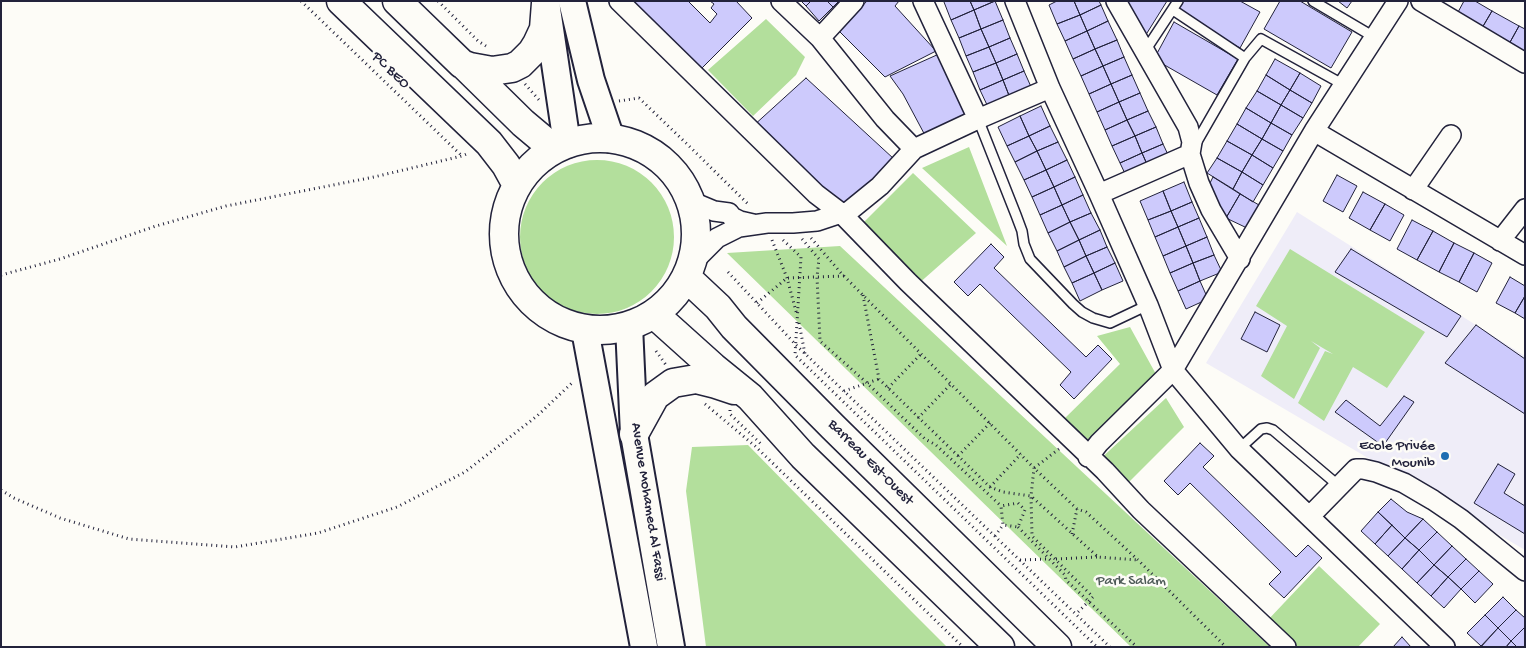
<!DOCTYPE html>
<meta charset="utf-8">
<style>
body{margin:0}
#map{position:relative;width:1526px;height:648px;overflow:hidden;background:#fdfcf7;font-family:"Gochi Hand",sans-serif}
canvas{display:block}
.frame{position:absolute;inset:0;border:2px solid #22223b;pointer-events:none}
</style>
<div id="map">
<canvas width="1526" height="648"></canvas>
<div class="frame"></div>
</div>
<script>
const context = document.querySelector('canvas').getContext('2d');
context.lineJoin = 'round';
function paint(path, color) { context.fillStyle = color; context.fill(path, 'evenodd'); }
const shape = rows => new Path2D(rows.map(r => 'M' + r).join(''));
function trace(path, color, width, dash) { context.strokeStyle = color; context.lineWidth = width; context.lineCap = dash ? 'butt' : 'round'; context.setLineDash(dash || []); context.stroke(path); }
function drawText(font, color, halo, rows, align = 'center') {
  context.font = font + ' "Gochi Hand",sans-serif'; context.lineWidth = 5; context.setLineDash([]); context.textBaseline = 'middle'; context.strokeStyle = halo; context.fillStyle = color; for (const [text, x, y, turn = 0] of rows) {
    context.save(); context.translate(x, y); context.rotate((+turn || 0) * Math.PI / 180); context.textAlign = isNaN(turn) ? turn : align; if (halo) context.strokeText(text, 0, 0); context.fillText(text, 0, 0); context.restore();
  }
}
paint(shape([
 [1297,212,1525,356,1525,550,1206,363]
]), '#efedf8');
paint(shape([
 [766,19,805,57,796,75,753,116,708,70],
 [969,147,1007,246,922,168],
 '520 237a77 77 0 1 1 154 0a77 77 0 1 1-154 0Z',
 [913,173,976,233,917,285,861,225],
 [840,246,1270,647,1131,647,727,253],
 [1290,249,1425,332,1387,388,1353,367,1324,421,1298,403,1325,351,1333,354,1311,341,1320,348,1294,399,1261,376,1287,326,1256,306],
 [1130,327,1157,376,1091,442,1064,419,1120,364,1097,336],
 [1166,398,1184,427,1123,488,1096,463],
 [748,445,911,611,947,647,706,647,686,491,692,447],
 [1319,566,1380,624,1358,647,1292,647,1266,622]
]), '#b3df9c');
const building = shape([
 [634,1,688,1,710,23,717,14,711,8,714,4,710,1,736,1,752,18,700,70,634,1],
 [801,1,811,1,806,6,801,1],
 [811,1,827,1,833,7,819,21,806,6,811,1],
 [827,1,839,1,833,7,827,1],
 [867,1,899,1,895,6,936,51,885,77,839,31,867,1],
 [945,1,970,1,974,10,951,20,944,2,945,1],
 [970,1,995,1,974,10,970,1],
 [995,1,1003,20,981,29,974,10,995,1],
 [1057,1,1074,1,1080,15,1057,24,1049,5,1057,1],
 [1074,1,1099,1,1101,5,1080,15,1074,1],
 [1126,1,1167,1,1142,41,1126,1],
 [1183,1,1240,1,1260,12,1240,48,1177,12,1183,1],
 [1280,1,1300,1,1352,32,1331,68,1264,29,1280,1],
 [1338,1,1352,1,1347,8,1338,1],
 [1464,1,1475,1,1492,11,1482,28,1457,14,1464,1],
 [1101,5,1108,21,1087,31,1080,15,1101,5],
 [974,10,981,29,959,38,951,20,974,10],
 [1492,11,1519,26,1509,44,1482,28,1492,11],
 [1080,15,1087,31,1065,41,1057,24,1080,15],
 [1003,20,1010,38,989,47,981,29,1003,20],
 [1108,21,1117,40,1095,49,1087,31,1108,21],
 [1174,22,1238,59,1217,95,1154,59,1174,22],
 [1519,26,1525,29,1525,52,1509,44,1519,26],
 [981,29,989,47,966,56,959,38,981,29],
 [1087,31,1095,49,1073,59,1065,41,1087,31],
 [1010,38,1017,54,996,63,989,47,1010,38],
 [1117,40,1124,57,1103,66,1095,49,1117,40],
 [989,47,996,63,973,72,966,56,989,47],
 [1095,49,1103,66,1081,76,1073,59,1095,49],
 [939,54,967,119,927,139,903,94,890,76,939,54],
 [1017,54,1024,71,1003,80,996,63,1017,54],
 [1124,57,1132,75,1111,84,1103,66,1124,57],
 [1275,59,1300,73,1290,90,1266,75,1275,59],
 [996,63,1003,80,980,90,973,72,996,63],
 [1103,66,1111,84,1089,94,1081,76,1103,66],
 [1024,71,1032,89,1010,98,1003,80,1024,71],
 [1300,73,1321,86,1312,103,1290,90,1300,73],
 [1132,75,1140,93,1119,102,1111,84,1132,75],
 [1266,75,1290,90,1281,105,1257,91,1266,75],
 [806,78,894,159,842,211,752,127,806,78],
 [1003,80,1010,98,988,107,980,90,1003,80],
 [1111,84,1119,102,1097,112,1089,94,1111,84],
 [1290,90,1312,103,1303,118,1281,105,1290,90],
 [1257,91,1281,105,1271,123,1246,108,1257,91],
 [1140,93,1148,111,1127,120,1119,102,1140,93],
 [1119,102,1127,120,1105,130,1097,112,1119,102],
 [1281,105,1303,118,1292,135,1271,123,1281,105],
 [1041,106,1050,126,1029,136,1020,116,1041,106],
 [1246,108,1271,123,1262,139,1237,124,1246,108],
 [1148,111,1156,127,1135,136,1127,120,1148,111],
 [1020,116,1029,136,1007,146,998,127,1020,116],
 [1127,120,1135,136,1112,146,1105,130,1127,120],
 [1271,123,1292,135,1283,151,1262,139,1271,123],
 [1237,124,1262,139,1252,155,1227,141,1237,124],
 [1050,126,1058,142,1037,151,1029,136,1050,126],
 [1156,127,1163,144,1142,153,1135,136,1156,127],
 [1029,136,1037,151,1015,162,1007,146,1029,136],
 [1135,136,1142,153,1120,163,1112,146,1135,136],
 [1262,139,1283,151,1273,168,1252,155,1262,139],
 [1227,141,1252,155,1242,172,1217,158,1227,141],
 [1058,142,1067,160,1046,170,1037,151,1058,142],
 [1163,144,1171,161,1150,171,1142,153,1163,144],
 [1037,151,1046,170,1024,180,1015,162,1037,151],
 [1142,153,1150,171,1128,180,1120,163,1142,153],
 [1252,155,1273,168,1263,185,1242,172,1252,155],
 [1217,158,1242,172,1233,189,1207,173,1217,158],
 [1067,160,1075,177,1054,187,1046,170,1067,160],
 [1046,170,1054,187,1032,197,1024,180,1046,170],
 [1242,172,1263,185,1253,202,1233,189,1242,172],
 [1337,175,1357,186,1343,212,1323,201,1337,175],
 [1075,177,1083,195,1062,205,1054,187,1075,177],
 [1213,177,1240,194,1226,218,1209,185,1213,177],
 [1184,182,1192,202,1171,211,1163,191,1184,182],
 [1054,187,1062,205,1040,215,1032,197,1054,187],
 [1163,191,1171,211,1148,220,1140,201,1163,191],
 [1363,192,1385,204,1370,230,1349,218,1363,192],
 [1240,194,1259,205,1247,228,1226,218,1240,194],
 [1083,195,1091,213,1070,222,1062,205,1083,195],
 [1192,202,1199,218,1178,227,1171,211,1192,202],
 [1385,204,1404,215,1390,241,1370,230,1385,204],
 [1062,205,1070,222,1048,233,1040,215,1062,205],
 [1171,211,1178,227,1155,237,1148,220,1171,211],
 [1091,213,1100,230,1079,240,1070,222,1091,213],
 [1199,218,1207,237,1186,246,1178,227,1199,218],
 [1412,220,1433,231,1417,260,1397,249,1412,220],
 [1070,222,1079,240,1057,251,1048,233,1070,222],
 [1178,227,1186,246,1163,256,1155,237,1178,227],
 [1100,230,1107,247,1086,256,1079,240,1100,230],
 [1433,231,1454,243,1439,272,1417,260,1433,231],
 [1207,237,1214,255,1193,263,1186,246,1207,237],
 [1079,240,1086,256,1064,267,1057,251,1079,240],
 [1454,243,1474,253,1459,282,1439,272,1454,243],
 [991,244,1004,257,994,268,1086,357,1098,345,1112,359,1074,399,1060,385,1071,372,980,284,968,296,954,282,991,244],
 [1186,246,1193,263,1170,273,1163,256,1186,246],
 [1107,247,1115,263,1094,273,1086,256,1107,247],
 [1351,249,1461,316,1447,337,1335,272,1351,249],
 [1474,253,1492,263,1477,292,1459,282,1474,253],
 [1214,255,1222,272,1200,281,1193,263,1214,255],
 [1086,256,1094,273,1072,283,1064,267,1086,256],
 [1115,263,1123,281,1102,290,1094,273,1115,263],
 [1193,263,1200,281,1178,291,1170,273,1193,263],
 [1094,273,1102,290,1080,301,1072,283,1094,273],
 [1510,277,1525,286,1525,296,1515,313,1496,303,1510,277],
 [1200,281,1208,299,1186,309,1178,291,1200,281],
 [1525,296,1525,319,1515,313,1525,296],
 [1255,312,1280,325,1267,352,1241,339,1255,312],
 [1476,325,1525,359,1525,414,1445,363,1476,325],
 [1404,396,1414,402,1383,446,1335,412,1346,400,1380,426,1404,396],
 [1200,443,1214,456,1203,467,1296,557,1308,545,1322,558,1284,598,1269,584,1281,572,1190,483,1178,495,1164,481,1200,443],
 [1498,464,1515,474,1504,493,1525,506,1525,534,1474,503,1498,464],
 [1391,499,1407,512,1423,519,1405,538,1378,512,1391,499],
 [1378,512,1392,525,1375,544,1361,531,1378,512],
 [1423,519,1437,532,1419,550,1405,538,1423,519],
 [1392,525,1405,538,1388,556,1375,544,1392,525],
 [1437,532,1452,546,1434,565,1419,550,1437,532],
 [1405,538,1419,550,1402,569,1388,556,1405,538],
 [1452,546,1466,559,1448,577,1434,565,1452,546],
 [1419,550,1434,565,1417,583,1402,569,1419,550],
 [1466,559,1479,571,1461,589,1448,577,1466,559],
 [1434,565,1448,577,1431,596,1417,583,1434,565],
 [1479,571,1493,584,1475,603,1461,589,1479,571],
 [1448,577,1461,589,1444,608,1431,596,1448,577],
 [1503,597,1516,610,1498,628,1485,615,1503,597],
 [1516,610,1525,618,1525,627,1511,641,1498,628,1516,610],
 [1485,615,1498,628,1481,646,1467,633,1485,615],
 [1525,627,1525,647,1517,647,1511,641,1525,627],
 [1498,628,1511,641,1506,647,1481,647,1498,628],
 [1402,637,1411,647,1393,647,1402,637],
 [1511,641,1517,647,1506,647,1511,641]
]);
paint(building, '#cdcafc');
trace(building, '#22223b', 1);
const lane = shape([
 [1313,1,1374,37],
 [1173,10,1245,58],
 [1145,51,1178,1],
 [978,119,1016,215,1022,231,1024,244,1030,259,1073,304,1082,312,1093,318,1110,323,1148,305],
 [1195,145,1245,58,1261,39,1344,85],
 [1239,449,1261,429,1267,428,1273,430,1339,486]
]);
const street = shape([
 [619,1,816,194,841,213,908,282,1105,471,1141,510,1286,647],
 [781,1,820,38,885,119,914,149],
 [923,1,978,119],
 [1015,1,1050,88,1099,194,1148,305,1173,370,1239,449,1445,647],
 [1116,1,1188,127,1192,142,1190,154,1199,183,1211,210,1240,259],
 [1421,1,1525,63],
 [820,38,854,1],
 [1314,131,1525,255],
 [1413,190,1451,135],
 [1099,194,1190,154],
 [690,201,714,211,729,213,732,217,740,221,753,224],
 [1500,241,1525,209],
 [692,263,717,238,739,227,767,223,793,223,817,221,841,213,848,212,880,186,914,149,978,119,1050,88],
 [1088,457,1099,443,1173,370,1314,131,1398,1],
 [1310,516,1356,469,1363,469,1376,472,1404,483,1433,500,1461,519,1525,571]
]);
const secondary = shape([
 [572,1,591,80,611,139],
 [547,9,567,144],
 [629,326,634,434,671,647],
 [585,330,644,647]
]);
const primary = shape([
 [341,1,489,143,506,165,517,185],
 [397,1,462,64,470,67,492,71,512,68,520,64,532,52,537,44,544,29,546,3],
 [464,65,523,123,554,149],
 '504 234a96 96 0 1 1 192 0a96 96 0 1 1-192 0Z',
 [686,277,718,307,734,327,833,427,1057,647],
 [654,314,713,367,750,397,803,456,1000,647],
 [634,434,655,396,673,383,696,379,716,384,734,390]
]);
trace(lane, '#22223b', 12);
trace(street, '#22223b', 22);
trace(secondary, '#22223b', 30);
trace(primary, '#22223b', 31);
trace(shape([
 [301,1,462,156],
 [438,1,478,41,489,48],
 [525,84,539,100],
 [619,101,639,98,688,145,749,205],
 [811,238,841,273,1034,468,1031,496,1032,536,1093,597,1076,614],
 [802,239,819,259,817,277,820,341,867,383,925,439,936,445,1001,506],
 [772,240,787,278,797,315],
 [783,240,801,257,795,355,1097,647],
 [728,272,796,345,1110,647],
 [1,275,60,259,156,226,226,206,374,177,462,156,469,153],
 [863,295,879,379,990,487,1003,492,1031,496,1098,557,1138,560],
 [757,303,787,278,844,276],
 [799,323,805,354],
 [656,351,666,365],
 [888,388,921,354],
 [844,391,879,379],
 [705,404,755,446,963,647],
 [730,410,730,414,762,445],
 [918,418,951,384],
 [1059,449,1034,468,1077,509,1086,512,1138,560,1226,647],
 [958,456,990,423],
 [990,487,1021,454],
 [1,490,14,498,60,518,129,539,235,547,318,533,397,507,465,472,537,416,574,381],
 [1018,527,1065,575,1066,580,1137,647],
 [1072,534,1077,509],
 [995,536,1003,525,1001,506,1018,503,1025,510,1018,527,1003,525],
 [1056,559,1097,557],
 [1020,560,1047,559]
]), '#22223b', 3, [1, 4]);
trace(lane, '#fdfcf7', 9);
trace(street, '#fdfcf7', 19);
trace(secondary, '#fdfcf7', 26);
trace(primary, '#fdfcf7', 28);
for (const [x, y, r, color] of [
 [1445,456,5,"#1f6fb2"]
]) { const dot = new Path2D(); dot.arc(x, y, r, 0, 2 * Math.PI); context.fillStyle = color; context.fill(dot); trace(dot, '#fdfcf7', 2); }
drawText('15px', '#22223b', '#fdfcf7', [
 ["PC BEO",390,71,44],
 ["Barreau Est-Ouest",870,463,45],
 ["Avenue Mohamed Al Fassi",647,502,81]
]);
drawText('15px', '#22223b', '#fdfcf7', [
 ["Ecole Privée",1435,447],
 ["Mounib",1435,464]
], 'right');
drawText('15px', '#4e5b58', '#fdfcf7', [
 ["Park Salam",1131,582]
]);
</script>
